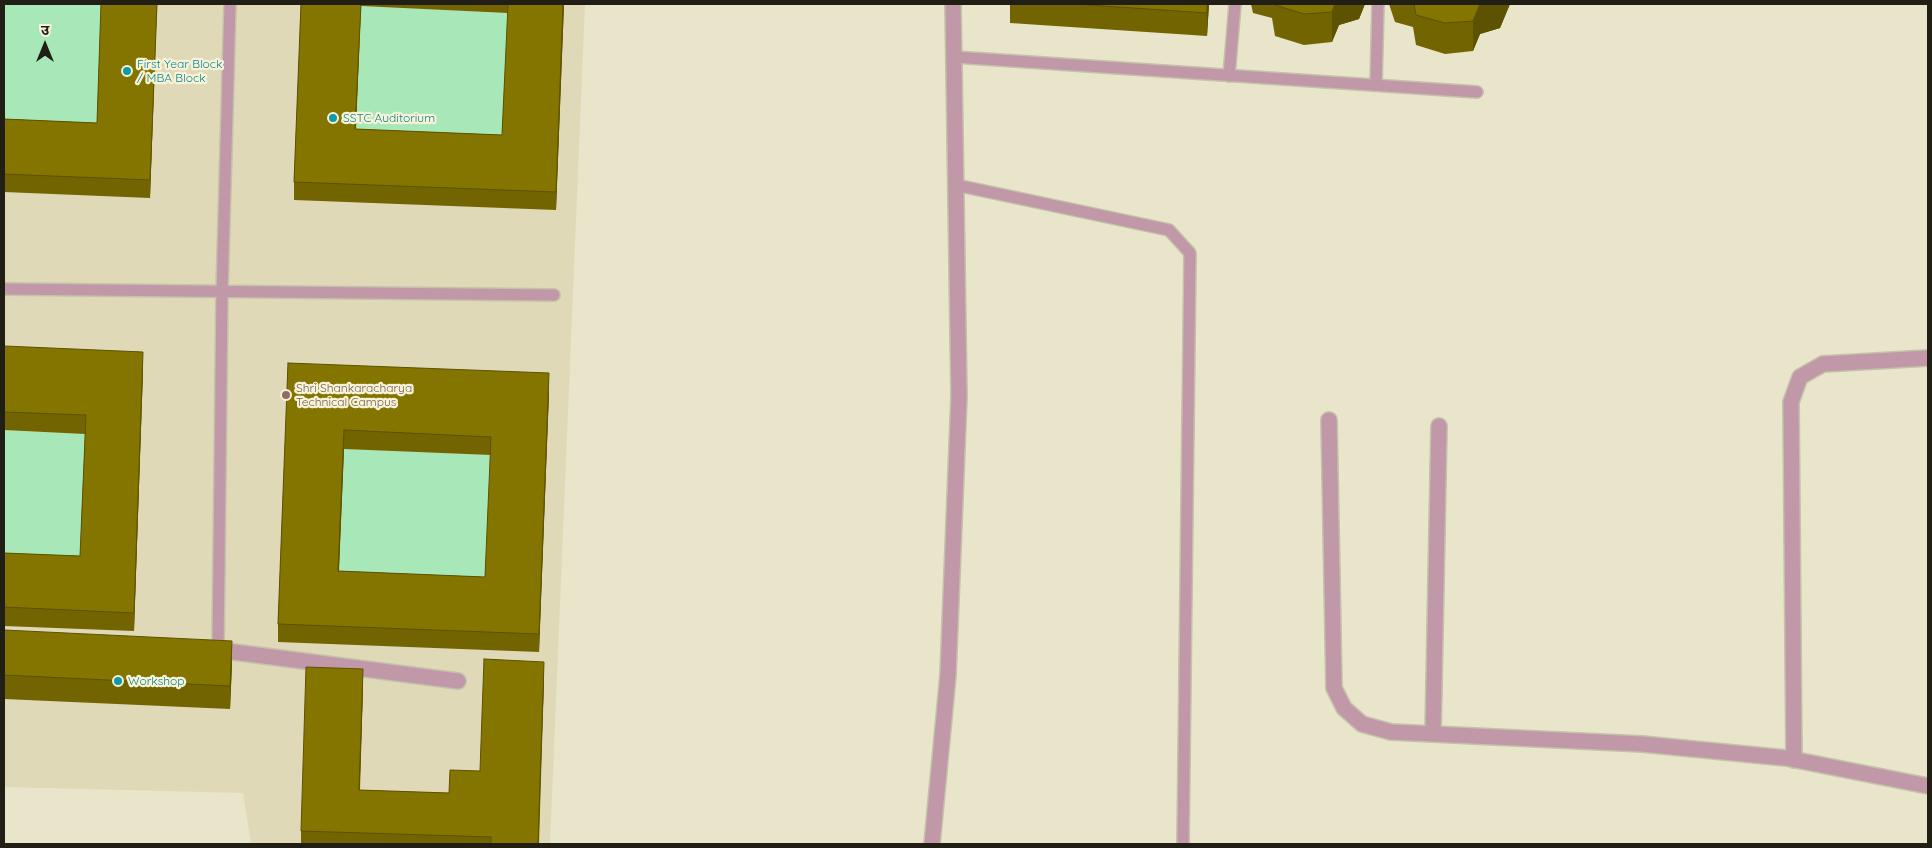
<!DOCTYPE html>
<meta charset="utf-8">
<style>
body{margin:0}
#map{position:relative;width:1932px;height:848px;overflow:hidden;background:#e9e5cb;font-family:Quicksand,"Noto Sans Devanagari",sans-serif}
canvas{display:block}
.frame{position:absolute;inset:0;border:5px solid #201e15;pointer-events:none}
.north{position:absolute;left:20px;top:20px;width:50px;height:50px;-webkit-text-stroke:4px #f7f3d8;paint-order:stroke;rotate:0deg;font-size:14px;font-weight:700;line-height:20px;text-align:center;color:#201e15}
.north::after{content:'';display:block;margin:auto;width:18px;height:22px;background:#201e15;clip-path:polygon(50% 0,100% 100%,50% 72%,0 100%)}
</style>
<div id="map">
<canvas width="1932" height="848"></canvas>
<div class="frame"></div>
<div class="north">उ</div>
</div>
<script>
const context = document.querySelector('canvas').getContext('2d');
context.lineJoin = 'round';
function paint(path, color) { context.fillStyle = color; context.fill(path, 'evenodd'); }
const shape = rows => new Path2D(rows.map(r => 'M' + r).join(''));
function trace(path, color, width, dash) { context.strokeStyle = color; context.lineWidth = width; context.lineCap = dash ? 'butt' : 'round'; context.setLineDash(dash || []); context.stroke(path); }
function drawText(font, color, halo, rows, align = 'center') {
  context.font = font + ' Quicksand,sans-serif'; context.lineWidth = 4.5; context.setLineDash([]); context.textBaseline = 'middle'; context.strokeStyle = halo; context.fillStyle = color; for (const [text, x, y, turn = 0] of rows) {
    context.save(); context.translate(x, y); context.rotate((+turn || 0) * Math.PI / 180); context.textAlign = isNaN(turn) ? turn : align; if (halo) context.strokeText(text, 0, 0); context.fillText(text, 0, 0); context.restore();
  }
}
paint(shape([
 [4,4,585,4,550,844,251,844,243,793,4,787]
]), '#dfd9b7');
paint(shape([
 [4,4,102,4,97,141,4,138],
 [361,6,508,13,502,153,355,147],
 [4,430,86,434,80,574,4,571],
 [344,449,491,455,485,596,338,590]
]), '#a8e8b8');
const service = shape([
 [954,57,1477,92],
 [1229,76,1235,4],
 [1376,85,1378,4],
 [956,185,1169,230,1190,253,1183,844],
 [4,289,554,295],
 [213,649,218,650,222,292,230,4]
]);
const minor = shape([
 [1329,420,1334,688,1344,708,1362,724,1391,732,1642,744,1786,758,1928,786],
 [218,650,458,681],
 [1433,734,1439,426],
 [1794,760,1791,402,1800,377,1823,364,1928,358],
 [932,844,948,675,959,396,953,4]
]);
trace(service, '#c5c1aa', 14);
trace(minor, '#c5c1aa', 18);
trace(service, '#c098a8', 11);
trace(minor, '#c098a8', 15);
paint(shape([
 [101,4,157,4,150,198,4,192,4,119,97,123],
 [301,4,564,4,556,210,294,200,294,182],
 [361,6,508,13,502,135,356,129],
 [1010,4,1209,4,1207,36,1010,23],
 [1251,4,1365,4,1359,19,1339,25,1332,42,1304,45,1275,36,1272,18,1253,13],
 [1389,4,1510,4,1500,28,1480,34,1473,51,1445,54,1416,45,1413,27,1395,22],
 [4,346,143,370,134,631,4,626,4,553,80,556,85,434,4,430],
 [288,363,549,392,539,652,278,642,278,624],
 [344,449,491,455,485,577,339,571],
 [4,630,232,664,230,709,4,699],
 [544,680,539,844,301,844,301,831,363,687,360,790,449,793,480,771]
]), '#726501');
paint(shape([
 [157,4,150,198,150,180],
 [361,4,355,147,355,129],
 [563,4,564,4,556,210,556,192],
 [1207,4,1209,4,1207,36],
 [1335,4,1365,4,1359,19,1339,25,1332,42,1332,12],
 [1480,4,1510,4,1500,28,1480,34,1473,51,1473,21],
 [143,352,143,370,134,631,134,613],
 [549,373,549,392,539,652,539,634],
 [344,430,344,449,338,590,338,571],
 [232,641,232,664,230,709,230,686],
 [544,662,544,680,538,844],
 [363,669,363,687,359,808,359,790]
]), '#5c5201');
const building = shape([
 [101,4,157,4,150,180,4,174,4,119,97,123,101,4],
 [301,4,361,4,355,129,502,135,508,4,563,4,556,192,294,182,301,4],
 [1074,4,1207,4,1207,13,1074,4],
 [1275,4,1335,4,1332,12,1304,14,1275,5,1275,4],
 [1414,4,1480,4,1473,21,1445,23,1416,15,1414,4],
 [4,346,143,352,134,613,4,607,4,553,80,556,86,415,4,412,4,346],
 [288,363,549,373,539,634,278,624,288,363],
 [344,430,491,437,485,577,338,571,344,430],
 [4,630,232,641,230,686,4,675,4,630],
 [484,659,544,662,538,844,491,844,491,837,301,831,306,667,363,669,359,790,449,793,450,770,480,771,484,659]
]);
paint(building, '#847501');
trace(building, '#5c5201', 1);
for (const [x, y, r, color] of [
 [127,71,5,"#0f9aa8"],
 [333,118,5,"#0f9aa8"],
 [286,395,5,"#8d6e63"],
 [118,681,5,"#0f9aa8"]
]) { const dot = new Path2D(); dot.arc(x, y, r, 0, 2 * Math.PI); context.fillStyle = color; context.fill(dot); trace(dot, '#f7f3d8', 2); }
drawText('12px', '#0d838f', '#f7f3d8', [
 ["First Year Block",137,64],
 ["/ MBA Block",137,78],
 ["SSTC Auditorium",343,118],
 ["Workshop",128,681]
], 'left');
drawText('12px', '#785e54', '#f7f3d8', [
 ["Shri Shankaracharya",296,388],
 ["Technical Campus",296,402]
], 'left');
</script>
